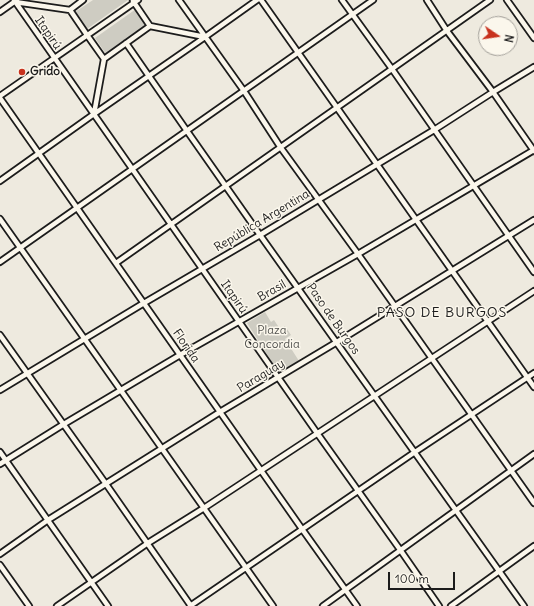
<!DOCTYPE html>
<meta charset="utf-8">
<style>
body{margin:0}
#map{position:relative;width:534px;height:606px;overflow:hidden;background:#eeeadf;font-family:Delius,sans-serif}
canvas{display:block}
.north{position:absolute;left:478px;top:16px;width:40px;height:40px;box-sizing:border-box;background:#fbf7ec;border:1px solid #a29f99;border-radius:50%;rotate:103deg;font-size:11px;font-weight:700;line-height:16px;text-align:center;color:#1c1c1c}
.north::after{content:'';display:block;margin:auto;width:14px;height:18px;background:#c8321e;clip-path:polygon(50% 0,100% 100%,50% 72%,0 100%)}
.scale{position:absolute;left:388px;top:572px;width:67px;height:18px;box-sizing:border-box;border:2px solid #1c1c1c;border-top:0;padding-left:5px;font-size:12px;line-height:14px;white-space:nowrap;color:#1c1c1c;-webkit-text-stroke:3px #fbf7ec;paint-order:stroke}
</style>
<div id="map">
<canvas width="534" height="606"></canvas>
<div class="north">N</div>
<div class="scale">100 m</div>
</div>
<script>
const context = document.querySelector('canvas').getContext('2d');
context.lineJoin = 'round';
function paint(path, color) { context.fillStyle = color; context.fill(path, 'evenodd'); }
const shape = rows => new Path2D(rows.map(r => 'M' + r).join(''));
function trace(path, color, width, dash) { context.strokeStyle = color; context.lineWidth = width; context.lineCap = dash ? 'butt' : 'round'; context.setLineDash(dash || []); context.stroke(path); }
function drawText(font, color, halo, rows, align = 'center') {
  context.font = font + ' Delius,sans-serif'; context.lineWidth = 3; context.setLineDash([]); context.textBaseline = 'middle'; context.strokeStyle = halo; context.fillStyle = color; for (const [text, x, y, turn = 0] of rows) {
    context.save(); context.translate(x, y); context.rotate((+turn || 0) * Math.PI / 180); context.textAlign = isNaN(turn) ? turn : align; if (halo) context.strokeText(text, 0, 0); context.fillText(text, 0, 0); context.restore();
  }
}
paint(shape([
 [93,0,128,0,87,29,75,12],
 [136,9,146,25,106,54,95,38],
 [265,312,271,322,274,320,280,329,285,326,291,335,285,339,299,361,279,373,247,323]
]), '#ceccc2');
const minor = shape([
 [14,0,317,433,401,551,439,606],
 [179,0,244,91,281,148,358,254,534,503],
 [261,0,534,387],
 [342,0,392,69,534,272],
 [427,0,447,31,493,92,534,151],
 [507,0,534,38],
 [133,1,150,26],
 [15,2,70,10],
 [70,10,87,35,104,59],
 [70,10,83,0],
 [0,12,17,0],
 [150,26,205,37],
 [126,43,187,131,260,235,524,606],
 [104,59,150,26],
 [0,96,138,0],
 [0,98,302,529,357,606],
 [94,114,104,59],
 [0,181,94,114,205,37,257,0],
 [0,219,273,606],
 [0,262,373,0],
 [116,263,490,0],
 [0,335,106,484,191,606],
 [0,390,144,303,260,235,434,130,493,92,534,67],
 [0,452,108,606],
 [0,464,64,424,180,355,358,254,534,150],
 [0,554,48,520,220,412,337,342,534,220],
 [0,565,29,606],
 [57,606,148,543,204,508,534,291],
 [190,606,415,452,534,373],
 [323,606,534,454],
 [451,606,534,546]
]);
trace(minor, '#1c1c1c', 8);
trace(minor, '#fbf7ec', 4.5);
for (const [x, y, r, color] of [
 [22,72,4,"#c8321e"]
]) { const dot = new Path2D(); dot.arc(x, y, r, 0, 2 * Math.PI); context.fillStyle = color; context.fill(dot); trace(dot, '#fbf7ec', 1.5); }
drawText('12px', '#1c1c1c', '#fbf7ec', [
 ["Itapirú",48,33,55],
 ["República Argentina",262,221,-31],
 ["Brasil",272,291,-30],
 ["Itapirú",234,297,55],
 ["Paso de Burgos",333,319,55],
 ["Florida",186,346,55],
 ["Paraguay",261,376,-31]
]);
drawText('bold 12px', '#1c1c1c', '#fbf7ec', [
 ["Grido",30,72]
], 'left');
drawText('12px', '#51514e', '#fbf7ec', [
 ["Plaza",272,331],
 ["Concordia",272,345]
]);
context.letterSpacing = '1px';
drawText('14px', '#1c1c1c', '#fbf7ec', [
 ["PASO DE BURGOS",442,313]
]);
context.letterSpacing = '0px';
</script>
